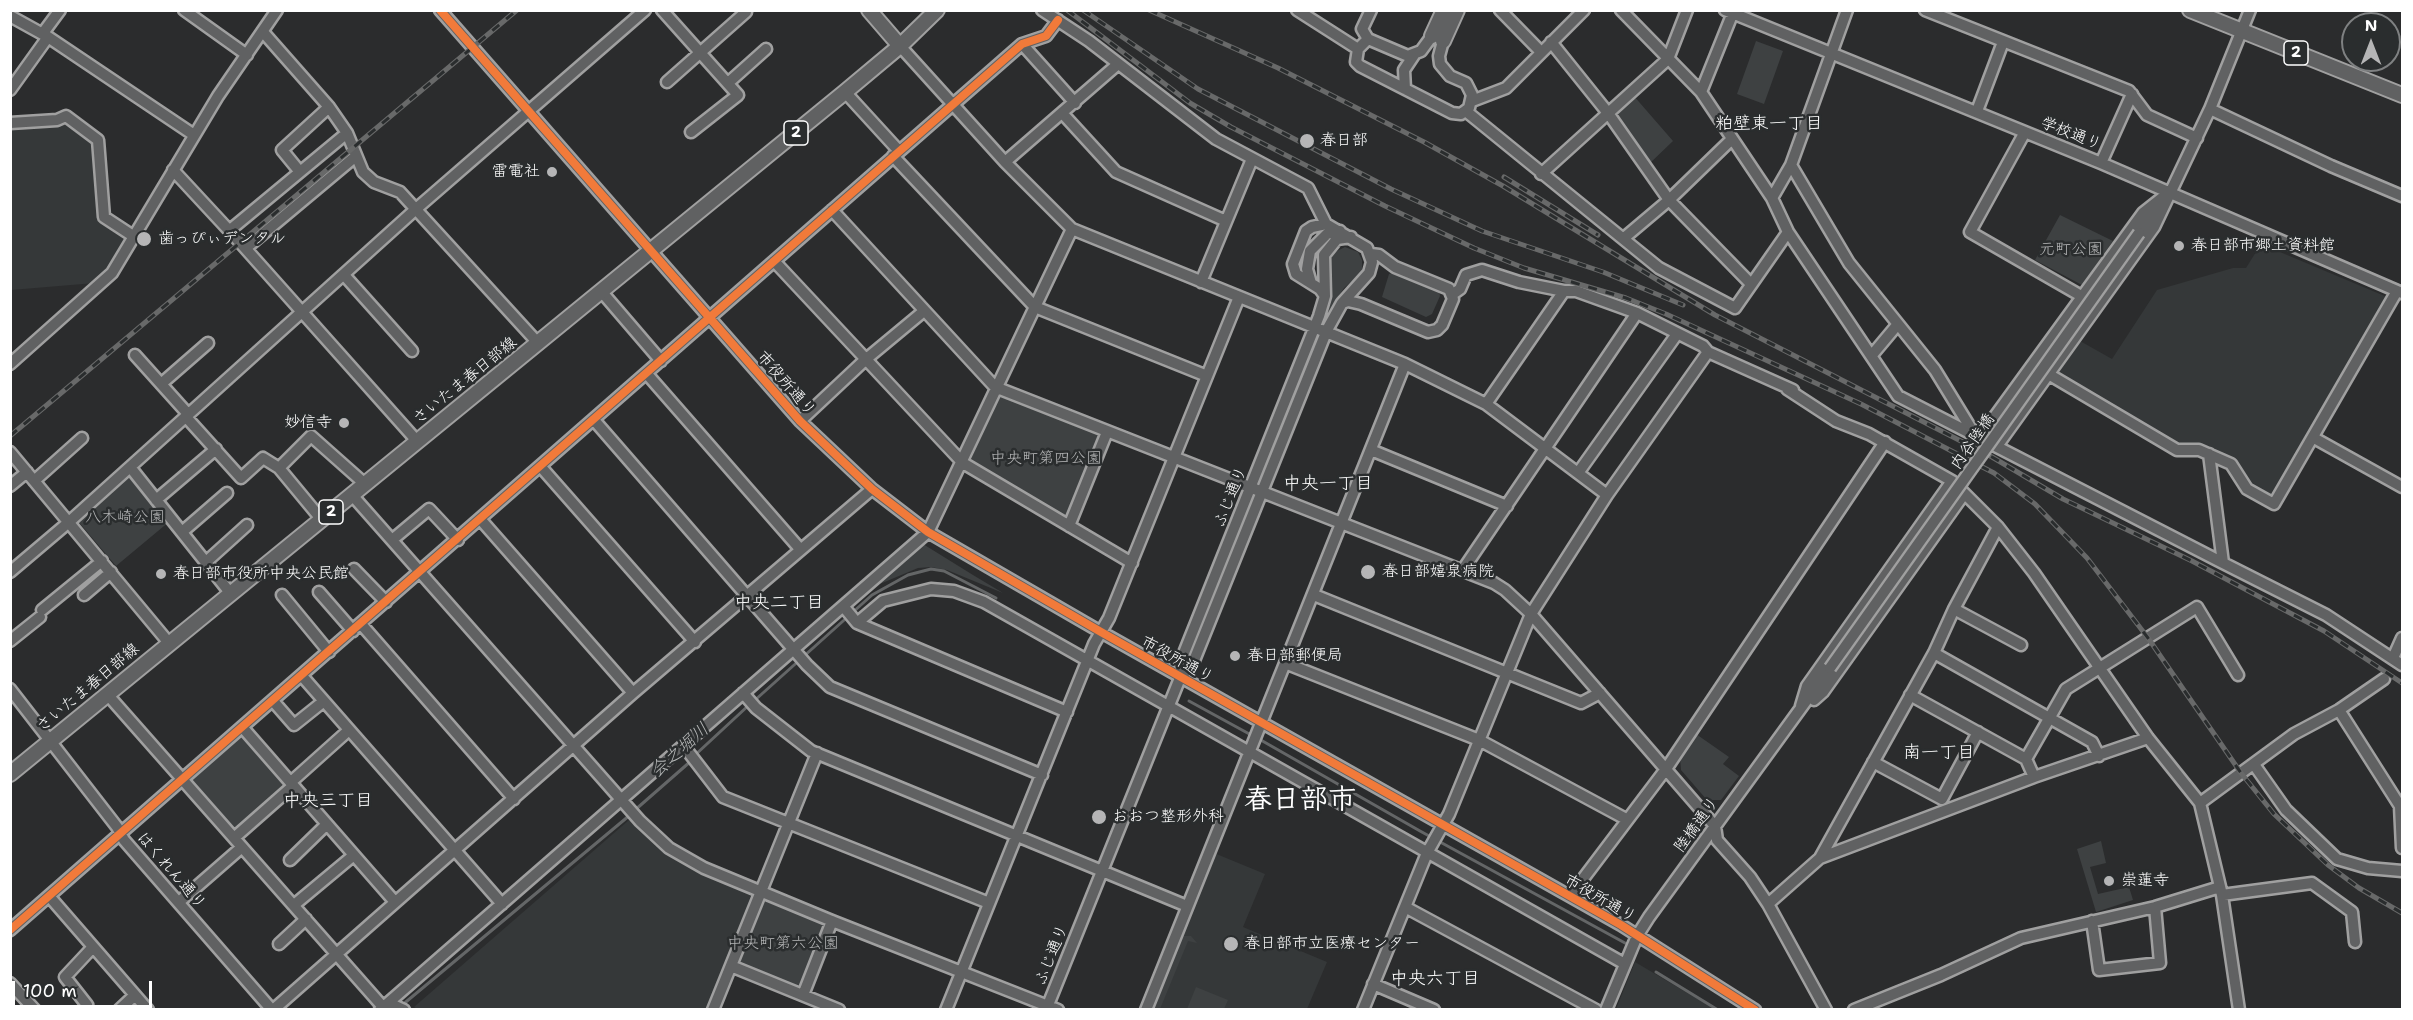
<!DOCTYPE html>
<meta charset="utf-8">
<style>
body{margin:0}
#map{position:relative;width:2413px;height:1020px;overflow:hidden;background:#2b2c2d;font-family:"Shantell Sans",sans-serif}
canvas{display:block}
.frame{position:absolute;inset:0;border:12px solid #fff;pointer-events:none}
.north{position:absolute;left:2341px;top:12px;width:60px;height:60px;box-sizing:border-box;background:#2a2d2e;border:2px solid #7f8182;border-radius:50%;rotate:0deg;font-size:16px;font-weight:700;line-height:24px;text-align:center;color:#fff}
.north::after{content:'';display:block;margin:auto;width:21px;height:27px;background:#b5b5b6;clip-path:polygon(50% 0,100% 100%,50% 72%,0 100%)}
.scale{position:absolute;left:12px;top:981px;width:140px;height:27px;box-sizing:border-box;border:3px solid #fff;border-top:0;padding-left:8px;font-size:18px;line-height:21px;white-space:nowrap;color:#fff;-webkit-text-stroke:4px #2a2d2e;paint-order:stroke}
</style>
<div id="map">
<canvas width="2413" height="1020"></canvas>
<div class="frame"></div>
<div class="north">N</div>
<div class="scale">100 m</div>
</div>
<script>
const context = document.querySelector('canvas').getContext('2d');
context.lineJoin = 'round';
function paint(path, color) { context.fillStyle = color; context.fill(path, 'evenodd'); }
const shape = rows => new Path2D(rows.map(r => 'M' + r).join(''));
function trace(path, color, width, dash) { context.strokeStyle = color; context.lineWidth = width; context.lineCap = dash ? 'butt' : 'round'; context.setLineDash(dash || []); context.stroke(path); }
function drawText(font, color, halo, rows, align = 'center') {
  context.font = font + ' "Shantell Sans","Klee One",sans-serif'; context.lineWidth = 5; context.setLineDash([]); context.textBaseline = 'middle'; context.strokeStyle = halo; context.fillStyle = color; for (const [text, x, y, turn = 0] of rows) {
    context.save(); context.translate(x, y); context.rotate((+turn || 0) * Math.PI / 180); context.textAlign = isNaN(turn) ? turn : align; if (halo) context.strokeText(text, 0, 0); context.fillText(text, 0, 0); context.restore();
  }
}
paint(shape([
 [64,122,94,144,99,218,124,236,124,242,107,271,95,283,11,290,11,129,56,125],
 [2261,244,2387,297,2270,506,2242,491,2226,466,2185,450,2045,377,2073,337,2112,359,2157,290,2233,268,2246,268],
 [629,820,666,854,752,893,754,897,709,1009,419,1010,414,1007],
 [1214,853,1265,874,1243,927,1327,962,1307,1009,1150,1010],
 [1635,962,1701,1001,1714,1009,1616,1009]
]), '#353839');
paint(shape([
 [1756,41,1783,51,1764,104,1737,94],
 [1633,95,1673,141,1648,165,1611,113],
 [2060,215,2113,241,2082,285,2035,260],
 [1345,247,1358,252,1362,260,1362,272,1344,288,1328,312,1331,283,1328,262,1331,254],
 [1394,272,1439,291,1440,296,1432,314,1426,317,1382,297,1389,274],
 [1314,342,1316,343,1260,483,1258,481],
 [998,392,1103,436,1068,523,970,462],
 [128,474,132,474,170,521,116,566,77,520],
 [1251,499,1253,500,1188,660,1186,658],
 [923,544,973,575,1003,593,947,570,931,567,918,568,875,586],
 [242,733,288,786,236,832,190,779],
 [1696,734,1729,757,1723,764,1739,776,1721,800,1707,800,1681,770,1680,757],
 [2101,841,2106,863,2090,867,2098,894,2129,887,2133,900,2096,912,2077,849],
 [764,901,827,924,800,988,739,963],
 [1181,936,1191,936,1197,943,1188,941,1160,1009,1151,1010],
 [1196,987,1228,1000,1224,1009,1187,1009]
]), '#3e4142');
trace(shape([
 [754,701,872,595,908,575,931,569,944,571,996,598],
 [1189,701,1253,736],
 [1259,739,1420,831,1625,943],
 [694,756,749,705],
 [635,810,691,761],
 [1656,972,1718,1010],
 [401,1006,630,815]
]), '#646667', 3);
const minor = shape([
 [184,10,247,55],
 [440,10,800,421,872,489,928,532,1101,632,1621,925,1755,1010],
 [662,10,738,95,691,132],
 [1042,10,1089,41,1216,139,1308,188,1326,224],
 [1297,10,1358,49],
 [1500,10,1541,52],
 [1621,10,1701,92,1772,198,1788,232,1898,396,2223,563],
 [1725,10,2101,163,2402,293],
 [1925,10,2129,91,2147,115,2197,138],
 [10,16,48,37,194,135],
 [263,32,329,107,347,133,363,172,374,182,400,192,538,343],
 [43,33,60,10],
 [1432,36,1421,51,1408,56,1368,39,1358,49,1356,62,1360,66,1452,113,1461,114,1469,108,1472,95,1466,83,1450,76,1440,64,1439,56,1443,41],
 [1368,39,1362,29,1371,10],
 [1551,42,1608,113,1669,200,1751,284],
 [1022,44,1075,103],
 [900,46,1005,162,1072,229,1405,364,1486,404,1607,495],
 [667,82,746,12],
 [728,83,766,49],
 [1405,89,1404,70,1414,55],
 [10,90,48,37],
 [845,92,899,151],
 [1701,92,1734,10],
 [1472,101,1506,88,1584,10],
 [2210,109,2331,166,2402,196],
 [1977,111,2003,42],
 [1467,112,1659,268,1735,308,1788,232],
 [1063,114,1116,172,1226,221],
 [10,123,57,120,66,116,98,140,104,217,133,236],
 [2025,132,1970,232,2083,297],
 [893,156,1035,307,1207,376],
 [1005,162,1118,64],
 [2101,163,2132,94],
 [1791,165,1849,263,1935,370,1973,432],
 [173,170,237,239,417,441],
 [300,172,282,150,329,107],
 [1541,174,1668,59,1687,10],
 [1772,198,1791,165,1847,10],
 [832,210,995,387,1494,583,1505,590,1531,614,1715,826,1717,840,1750,877,1768,904,1826,1010],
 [230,230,347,133],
 [2139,233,2157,209],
 [1624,238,1669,200,1732,139],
 [246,248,356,156],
 [774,261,963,463,1132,563],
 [344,275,412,351],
 [1201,282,1252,159],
 [1311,283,1307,269,1310,251,1327,234,1340,231],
 [601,291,661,361],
 [1453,294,1460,289,1466,275,1482,270,1519,282,1564,291,1576,291,1637,313,1703,346,1708,352,1793,390],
 [1342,303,1348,301,1361,304,1428,332,1437,330,1442,325,1453,299,1449,289,1395,267,1379,255,1371,254],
 [135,355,188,414],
 [1872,355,1898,324],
 [10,364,112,273,218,96,277,10],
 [647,374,800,549],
 [2050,375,2177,450,2199,450,2231,464,2247,489,2274,504,2397,291],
 [161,384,208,343],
 [1787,389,1836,421,1869,434,1952,481,1998,527,2034,573,2148,738,2200,803,2222,895,2239,1010],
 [1486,404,1564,291],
 [186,417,241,478,263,458,279,468,322,520],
 [594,420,807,665,830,687,1042,775],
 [800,421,865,360,924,311],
 [1980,437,2143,213,2167,194],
 [2314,438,2402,487],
 [1997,446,2154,227,2210,109,2250,10],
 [1371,450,1507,506],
 [10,452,169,643],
 [2209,454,2223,563,2326,615,2402,665],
 [130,467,231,594],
 [541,467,695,642],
 [279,468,311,436,365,484],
 [1578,473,1677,334],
 [34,481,82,438],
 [10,486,27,472],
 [352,495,640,821,669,848,704,868,832,921,1058,1010],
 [156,500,216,449],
 [481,520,633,693],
 [1069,526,1107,432],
 [182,532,227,493],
 [392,540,429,509,458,540],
 [206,562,247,525],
 [354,569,386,602],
 [1462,571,1637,313],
 [10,572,69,522,416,209,645,10],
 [319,592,353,631],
 [84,595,111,572],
 [282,595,329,652],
 [1314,595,1581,703,1600,693],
 [843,606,857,623,1067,712],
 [1954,609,2021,645],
 [42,610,102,561],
 [857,623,883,601,931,589,954,591,984,602,1625,964],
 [361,624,514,799],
 [10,641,40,617],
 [1934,653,2092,742,2099,756],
 [2393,658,2402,638],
 [1285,663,1479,740,1626,819],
 [302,676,502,904],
 [1181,677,1182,658,1319,316,1325,296,1324,255,1337,239,1351,237],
 [10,689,117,827,124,840,272,1010],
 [743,693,756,708,811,751,1187,906],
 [107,694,383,1007],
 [1910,695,2026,759,2034,777],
 [1814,700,1823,692,1964,494],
 [273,701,294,725,324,701],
 [1801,706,1807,686,1952,481],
 [2339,710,2400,806,2402,848],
 [243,728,395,902],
 [683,745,723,797,989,903],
 [2026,759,2066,689,2197,607,2238,675],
 [1873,762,1942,799,1978,732],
 [2255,766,2286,810,2337,859,2368,868,2402,871],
 [291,782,349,730],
 [2200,803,2294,734,2339,710,2384,679],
 [234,838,293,786],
 [1820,858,2034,777,2148,738],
 [290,860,327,824],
 [2222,895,2312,883,2352,912,2355,942],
 [49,896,148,1010],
 [1570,896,1666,769,1885,442],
 [179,902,242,847],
 [1768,904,1820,858,1934,653,1954,609,1998,527],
 [294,905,354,855],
 [1405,907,1596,1010],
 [2092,921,2099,970,2160,963,2155,907],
 [10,930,1022,44,1046,36,1058,20],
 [279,944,306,919],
 [731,966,839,1010],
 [10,983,35,1010],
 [1373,984,1434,1010],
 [803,995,832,921],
 [389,1003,404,1010],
 [83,1010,87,1005,65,977,93,947],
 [119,1010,135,995],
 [273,1010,633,693,872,489],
 [380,1010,928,532,1072,229],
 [713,1010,817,753],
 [946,1010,1094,644,1109,618,1239,297],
 [1046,1010,1180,678,1193,663,1327,330,1342,303,1369,273,1372,262,1367,248,1326,224,1312,227,1306,231,1293,264,1296,274,1320,289,1325,296],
 [1146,1010,1405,364],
 [1363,1010,1427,853,1449,814,1531,614,1607,495,1708,352],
 [1606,1010,1637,936,1649,917,1830,668],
 [1854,1010,1941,975,2021,938,2155,907,2220,887]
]);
const major = shape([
 [869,10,900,46],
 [2190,10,2402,95],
 [1432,36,1444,10],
 [1443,41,1457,10],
 [10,774,845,92,900,46,937,10]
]);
trace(minor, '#a0a0a0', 15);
trace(major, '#a0a0a0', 18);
trace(minor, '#606162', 10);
trace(major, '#606162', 14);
const rail = shape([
 [1067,10,1190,103,1231,127,1385,206,1474,248,1524,268,1626,298,1666,314,1861,404,1994,473,2035,504,2087,558,2148,638,2241,773,2274,814,2328,865,2359,888,2402,913],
 [1083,10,1198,89,1391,189,1482,231,1603,272,1683,305],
 [1149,10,1278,68,1424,142,1503,186,1715,315,1992,457,2063,499,2192,561,2324,631,2402,683],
 [1504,177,1598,235],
 [10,436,517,10]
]);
trace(rail, '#686969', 5);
trace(rail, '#2a2d2e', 3, [9]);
const minorBridge = shape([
 [1830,668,2139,233]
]);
trace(minorBridge, '#a0a0a0', 15, []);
trace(minorBridge, '#606162', 10);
trace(shape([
 [440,10,800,421,872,489,928,532,1101,632,1621,925,1755,1010],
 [10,930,1022,44,1046,36,1058,20]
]), '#f17a3a', 8);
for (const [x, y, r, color] of [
 [1307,141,8,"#b5b5b6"],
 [552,172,6,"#b5b5b6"],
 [144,239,8,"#b5b5b6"],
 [2179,246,6,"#b5b5b6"],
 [344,423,6,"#b5b5b6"],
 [1368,572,8,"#b5b5b6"],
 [161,574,6,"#b5b5b6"],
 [1235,656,6,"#b5b5b6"],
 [1099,817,8,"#b5b5b6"],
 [2109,881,6,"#b5b5b6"],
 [1231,944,8,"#b5b5b6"]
]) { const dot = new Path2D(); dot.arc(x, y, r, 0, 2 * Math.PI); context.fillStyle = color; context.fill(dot); trace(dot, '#2a2d2e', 2); }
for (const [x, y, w] of [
 [2296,53,24],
 [796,133,24],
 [331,512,24]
]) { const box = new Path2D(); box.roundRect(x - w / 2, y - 12, w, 24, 4.5); context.fillStyle = '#2a2d2e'; context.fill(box); trace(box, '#fff', 1.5); }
drawText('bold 15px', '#fff', null, [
 ["2",2296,53],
 ["2",796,133],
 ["2",331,512]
]);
drawText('16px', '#fff', '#2a2d2e', [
 ["学校通り",2071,134,22],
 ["さいたま春日部線",465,381,-39],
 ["市役所通り",786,384,49],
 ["内谷陸橋",1973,442,-55],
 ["ふじ通り",1231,497,-68],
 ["市役所通り",1177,660,29],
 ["さいたま春日部線",88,688,-40],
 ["陸橋通り",1697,825,-54],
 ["はくれん通り",171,871,49],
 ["市役所通り",1600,899,30],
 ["ふじ通り",1052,955,-68]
]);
drawText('16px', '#fff', '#2a2d2e', [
 ["春日部",1320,141],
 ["雷電社",540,172,"right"],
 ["歯っぴぃデンタル",158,239],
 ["春日部市郷土資料館",2191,246],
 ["妙信寺",332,423,"right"],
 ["春日部嬉泉病院",1382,572],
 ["春日部市役所中央公民館",173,574],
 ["春日部郵便局",1247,656],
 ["おおつ整形外科",1112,817],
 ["崇蓮寺",2121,881],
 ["春日部市立医療センター",1244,944]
], 'left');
drawText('16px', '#b3b4b5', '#2a2d2e', [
 ["元町公園",2071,250],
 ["中央町第四公園",1046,459],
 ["八木崎公園",125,518],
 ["中央町第六公園",783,944]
]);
drawText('18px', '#fff', '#2a2d2e', [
 ["粕壁東一丁目",1769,124],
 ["中央一丁目",1328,484],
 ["中央二丁目",779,603],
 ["南一丁目",1939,753],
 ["中央三丁目",328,801],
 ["中央六丁目",1435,979]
]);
drawText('italic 18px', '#b4b6b6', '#2a2d2e', [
 ["会之堀川",680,751,-42]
]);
drawText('bold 28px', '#fff', '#2a2d2e', [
 ["春日部市",1300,801]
]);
</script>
